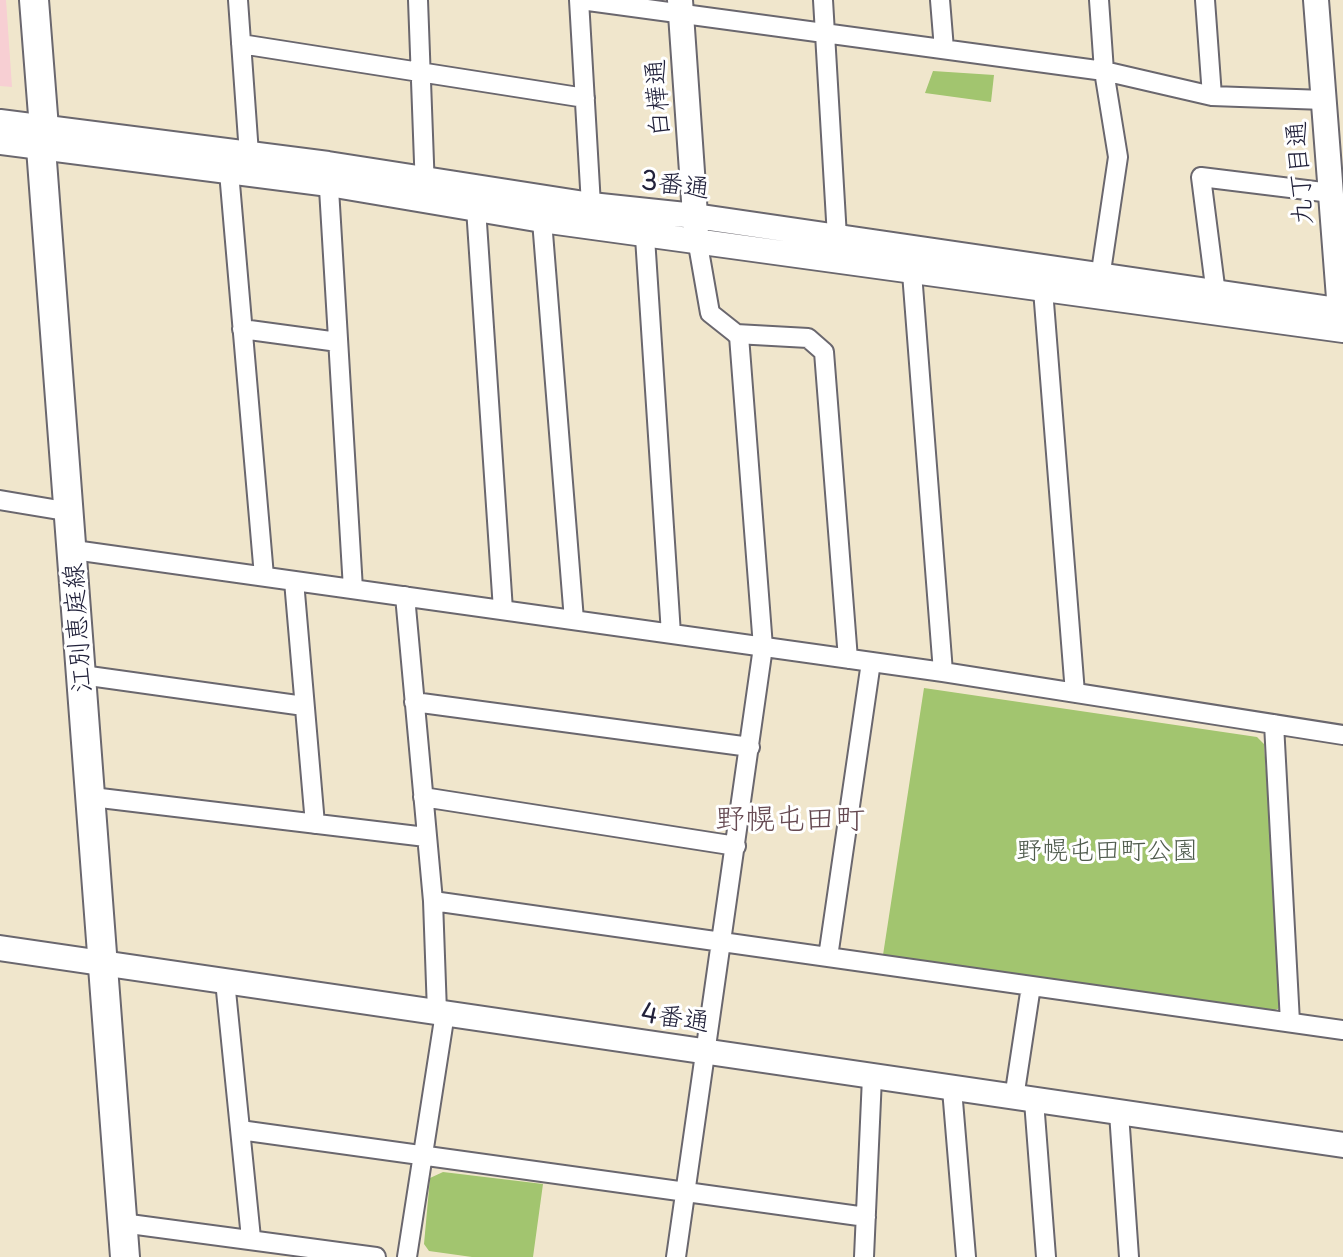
<!DOCTYPE html>
<meta charset="utf-8">
<style>
body{margin:0}
canvas{display:block;background:#f0e6cc}
</style>
<canvas width="1343" height="1257"></canvas>
<script>
const context = document.querySelector('canvas').getContext('2d');
context.lineJoin = 'round';
function paint(path, color) { context.fillStyle = color; context.fill(path, 'evenodd'); }
const shape = rows => new Path2D(rows.map(r => 'M' + r).join(''));
function trace(path, color, width, dash) { context.strokeStyle = color; context.lineWidth = width; context.lineCap = dash ? 'butt' : 'round'; context.setLineDash(dash || []); context.stroke(path); }
function drawText(font, color, halo, rows, align = 'center') {
  context.font = font + ' "Playpen Sans","Klee One",sans-serif'; context.lineWidth = 6; context.setLineDash([]); context.textBaseline = 'middle'; context.strokeStyle = halo; context.fillStyle = color; for (const [text, x, y, turn = 0] of rows) {
    context.save(); context.translate(x, y); context.rotate((+turn || 0) * Math.PI / 180); context.textAlign = isNaN(turn) ? turn : align; if (halo) context.strokeText(text, 0, 0); context.fillText(text, 0, 0); context.restore();
  }
}
paint(shape([
 [0,0,6,0,12,87,0,86]
]), '#f7cfd3');
paint(shape([
 [933,71,994,75,991,102,925,93],
 [924,688,1257,737,1264,744,1283,1007,1269,1012,883,955],
 [443,1172,543,1184,533,1257,472,1257,429,1251,424,1244,430,1178]
]), '#a2c56f');
const street = shape([
 [238,0,249,154],
 [418,0,425,189],
 [579,0,591,205],
 [581,0,1104,71,1212,96,1324,100],
 [823,0,837,237],
 [940,0,944,49],
 [1099,0,1104,71,1118,157,1099,285],
 [1205,0,1212,96],
 [241,44,585,98],
 [229,172,264,576],
 [328,172,353,589],
 [476,208,503,610],
 [541,208,574,620],
 [644,222,671,634],
 [911,260,943,672],
 [1042,277,1075,693],
 [1217,302,1201,177,1331,193],
 [242,329,338,342],
 [736,334,808,338,824,352,848,659],
 [0,500,71,512],
 [74,550,943,672,1343,735],
 [294,581,315,824],
 [405,596,433,901,437,1012],
 [82,675,304,706],
 [414,702,750,747],
 [1274,724,1290,1022],
 [92,797,426,837],
 [423,797,736,846],
 [433,901,1343,1030],
 [828,957,871,662],
 [225,981,251,1238],
 [952,1089,966,1257],
 [1014,1098,1031,986],
 [1034,1101,1046,1257],
 [1119,1113,1129,1257],
 [240,1130,866,1217],
 [122,1223,376,1257],
 [407,1257,445,1013],
 [676,1257,763,647,739,336,710,313,697,239],
 [864,1257,872,1077]
]);
const secondary = shape([
 [680,0,696,229],
 [1316,0,1341,324],
 [0,122,328,164,591,205,695,216,1343,311],
 [0,142,329,184,542,220,1343,330],
 [0,948,1343,1145]
]);
const primary = shape([
 [34,0,44,128,41,148,125,1257]
]);
trace(street, '#6a676e', 22);
trace(secondary, '#6a676e', 28);
trace(primary, '#6a676e', 32);
trace(street, '#fff', 18);
trace(secondary, '#fff', 24);
trace(primary, '#fff', 28);
drawText('26px', '#22223b', '#fff', [
 ["白樺通",659,98,-94],
 ["九丁目通",1301,173,-94],
 ["3番通",675,186,7],
 ["江別恵庭線",79,628,-94],
 ["4番通",675,1019,8]
]);
drawText('26px', '#4f5b4d', '#fff', [
 ["野幌屯田町公園",1107,852]
]);
drawText('30px', '#664a52', '#fff', [
 ["野幌屯田町",790,821]
]);
</script>
